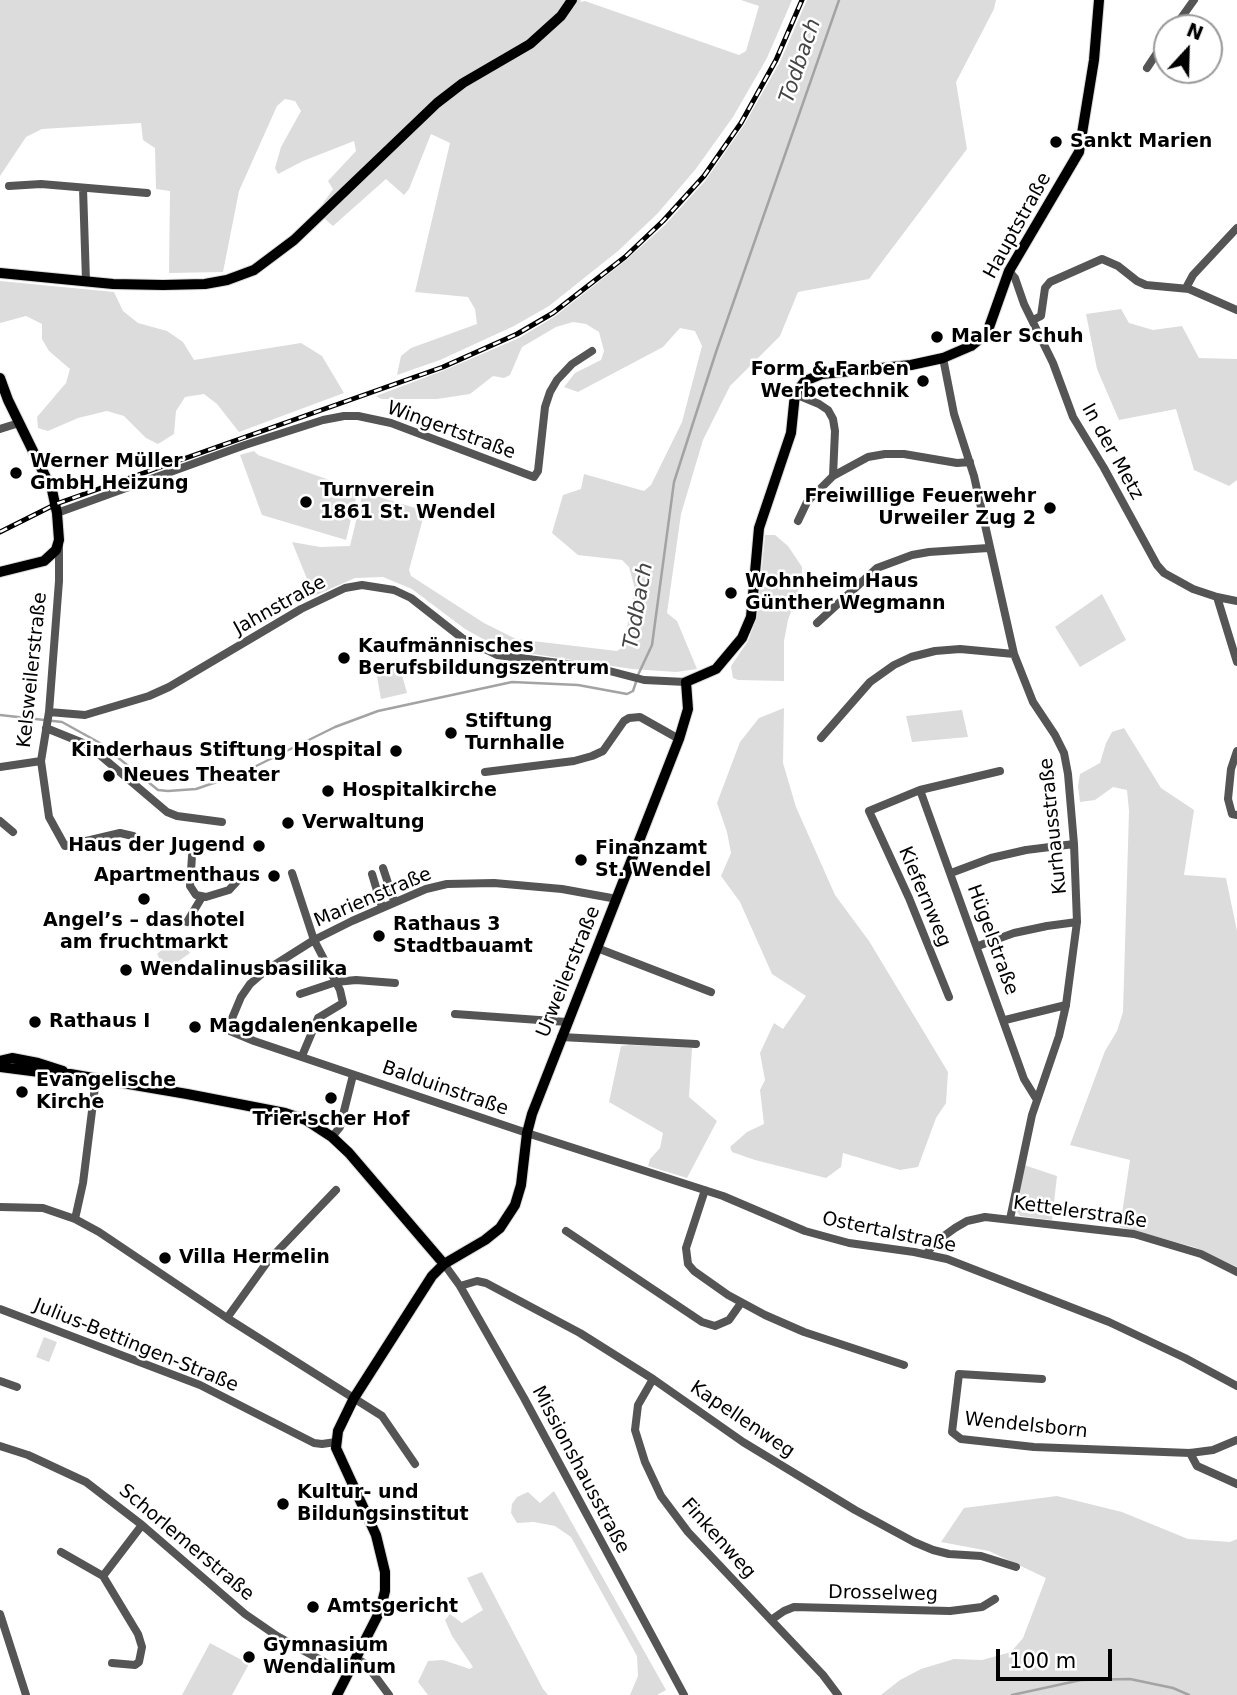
<!DOCTYPE html>
<meta charset="utf-8">
<style>
body{margin:0}
#map{position:relative;width:1237px;height:1695px;overflow:hidden;background:#fff;font-family:"DejaVu Sans",sans-serif}
canvas{display:block}
.north{position:absolute;left:1153px;top:14px;width:70px;height:70px;box-sizing:border-box;background:#fff;border:2px solid #999;border-radius:50%;rotate:22deg;font-size:19px;font-weight:700;line-height:28px;text-align:center;color:#000}
.north::after{content:'';display:block;margin:auto;width:24px;height:32px;background:#000;clip-path:polygon(50% 0,100% 100%,50% 72%,0 100%)}
.scale{position:absolute;left:996px;top:1649px;width:116px;height:32px;box-sizing:border-box;border:4px solid #000;border-top:0;padding-left:9px;font-size:21px;line-height:24px;white-space:nowrap;color:#000;-webkit-text-stroke:5px #fff;paint-order:stroke}
</style>
<div id="map">
<canvas width="1237" height="1695"></canvas>
<div class="north">N</div>
<div class="scale">100 m</div>
</div>
<script>
const context = document.querySelector('canvas').getContext('2d');
context.lineJoin = 'round';
function paint(path, color) { context.fillStyle = color; context.fill(path, 'evenodd'); }
const shape = rows => new Path2D(rows.map(r => 'M' + r).join(''));
function trace(path, color, width, dash) { context.strokeStyle = color; context.lineWidth = width; context.lineCap = dash ? 'butt' : 'round'; context.setLineDash(dash || []); context.stroke(path); }
function drawText(font, color, halo, rows, align = 'center') {
  context.font = font + ' "DejaVu Sans",sans-serif'; context.lineWidth = 5; context.setLineDash([]); context.textBaseline = 'middle'; context.strokeStyle = halo; context.fillStyle = color; for (const [text, x, y, turn = 0] of rows) {
    context.save(); context.translate(x, y); context.rotate((+turn || 0) * Math.PI / 180); context.textAlign = isNaN(turn) ? turn : align; if (halo) context.strokeText(text, 0, 0); context.fillText(text, 0, 0); context.restore();
  }
}
paint(shape([
 [0,0,581,0,580,2,585,1,739,55,746,51,759,6,741,0,792,0,767,58,733,117,695,170,657,214,618,251,549,306,514,326,440,360,397,375,401,356,411,348,477,324,475,309,468,297,415,292,450,143,431,134,409,189,404,195,386,179,333,226,317,212,333,189,328,181,356,151,354,141,303,161,278,174,275,168,281,147,301,111,295,101,285,99,277,106,239,191,223,272,169,273,170,191,156,189,155,148,143,140,141,123,42,129,26,137,0,176],
 [807,0,996,0,994,9,956,82,967,149,869,279,798,292,780,336,730,386,703,440,681,514,667,613,677,621,697,669,676,672,632,669,520,652,494,645,465,629,412,589,383,577,355,578,314,596,292,542,320,547,350,546,363,492,425,511,409,570,411,576,484,623,516,639,617,651,623,647,635,589,629,567,622,560,578,555,552,533,563,495,581,489,584,474,644,491,651,485,682,422,702,346,695,331,680,328,663,347,578,392,564,387,575,373,601,360,604,351,599,332,586,324,573,322,556,327,522,347,510,375,504,378,493,376,470,394,437,399,381,399,376,396,445,370,519,338,554,317,625,261,664,226,705,181,744,125,780,62],
 [0,281,114,292,123,311,138,323,167,331,183,342,194,360,301,343,322,356,344,393,239,432,217,404,204,394,185,397,176,411,174,434,158,444,146,438,124,416,107,411,78,418,48,431,38,428,37,417,66,383,70,369,49,351,42,339,42,324,26,316,0,323],
 [1121,309,1129,323,1153,330,1182,326,1199,358,1237,359,1237,480,1229,486,1194,470,1176,409,1119,420,1097,369,1086,314],
 [254,451,258,455,358,490,346,540,262,515,240,455],
 [765,535,775,535,788,546,802,567,802,580,788,620,784,641,784,681,738,680,733,678,731,666,748,641,757,617],
 [1102,594,1126,640,1080,667,1055,627],
 [400,668,407,693,381,699,376,671],
 [784,708,783,763,796,807,835,895,869,941,948,1072,946,1103,936,1118,918,1167,900,1170,843,1153,841,1167,826,1178,755,1160,732,1152,730,1147,747,1132,764,1124,760,1090,765,1080,760,1053,774,1023,783,1029,806,996,772,974,740,902,721,876,731,853,727,832,717,803,740,742,759,718],
 [962,710,968,737,912,742,906,716],
 [1124,728,1161,788,1194,810,1184,875,1226,878,1237,931,1237,1267,1194,1247,1120,1227,1130,1160,1070,1145,1105,1051,1117,1031,1123,1012,1129,811,1127,790,1113,787,1095,800,1080,802,1078,786,1080,774,1100,763,1106,743,1112,732],
 [178,936,190,953,166,970,157,954],
 [630,1045,692,1048,689,1097,717,1121,687,1178,648,1166,650,1159,660,1148,663,1133,609,1102,621,1046],
 [1024,1165,1057,1176,1052,1220,1020,1216,1016,1210],
 [44,1337,57,1342,49,1362,36,1357],
 [554,1491,666,1690,657,1695,630,1695,638,1676,637,1656,571,1537,555,1526,534,1522,517,1523,511,1513,512,1504,517,1497,528,1492,540,1503],
 [1057,1496,1122,1512,1188,1539,1230,1542,1237,1539,1237,1695,881,1695,900,1680,921,1669,954,1659,982,1660,1011,1652,1023,1638,1046,1578,989,1551,941,1542,964,1508],
 [482,1572,543,1689,548,1695,428,1695,418,1682,428,1661,443,1660,470,1669,473,1667,452,1636,445,1620,450,1614,462,1623,483,1610,467,1578],
 [210,1643,249,1664,232,1695,182,1695]
]), '#dcdcdc');
trace(shape([
 [638,675,652,645,674,482,716,352,839,0],
 [0,715,62,722,100,743,158,790,168,791,196,789,240,774,335,727,378,711,512,682,578,685,627,694,633,691,636,682],
 [1012,1695,1081,1680,1130,1679,1173,1688,1189,1695]
]), '#a3a3a3', 2.5);
const major = shape([
 [0,273,113,284,163,285,205,284,227,280,254,270,294,240,437,103,463,83,530,44,561,16,572,0],
 [0,378,8,400,52,490,57,513,59,540,56,550,44,561,0,572],
 [0,1061,12,1058,38,1063,63,1071],
 [0,1067,55,1074,70,1074,187,1094,285,1113,306,1120,332,1137,349,1153,444,1264],
 [337,1695,380,1611,385,1591,385,1572,376,1535,336,1448,338,1431,354,1398,432,1276,444,1264,485,1240,500,1228,515,1205,521,1185,527,1133,532,1114,679,739,688,709,686,682,716,669,742,638,751,617,759,528,791,433,795,394,805,381,822,374,911,365,943,358,971,346,987,333,1009,271,1079,152,1094,60,1099,0]
]);
trace(major, '#dbdbdb', 12);
trace(shape([
 [1174,28,1194,0],
 [1147,68,1167,38],
 [9,186,41,184,147,193],
 [83,188,86,281],
 [1009,271,1015,278,1024,304,1053,363,1073,417,1104,468,1157,565,1164,573,1193,589,1217,597,1237,601],
 [1186,288,1193,275,1237,228],
 [1033,320,1041,316,1045,288,1050,282,1102,259,1118,266,1137,281,1146,285,1189,289,1237,310],
 [943,358,954,414,974,476,1014,654,1033,702,1055,735,1064,753,1068,774,1074,844,1077,922,1066,1005,1059,1036,1032,1115,1010,1219],
 [795,394,819,404,828,410,833,419,835,431,833,476],
 [0,429,19,423],
 [57,513,245,445,323,420,344,416,358,416,391,423,534,477,538,471,545,407,550,392,557,380,572,364,592,351],
 [798,521,807,502,833,476,868,457,885,454,904,454,957,463,970,462],
 [59,543,59,581,49,712,41,761,49,817,65,846,120,833,133,836],
 [1217,597,1237,662],
 [817,623,877,568,912,555,929,552,988,548],
 [49,712,85,715,149,696,169,687,301,609,345,588,362,585,394,590,411,598,462,638,497,655,598,668,644,680,686,682],
 [46,728,88,745,167,812,177,816,222,822],
 [821,738,870,682,894,665,911,657,935,651,960,649,1014,654],
 [1237,751,1231,769,1228,799,1232,814,1237,815],
 [0,767,41,761],
 [485,772,574,761,592,756,603,751,624,721,629,718,640,717,679,739],
 [920,790,1024,1079,1037,1100],
 [0,821,13,832],
 [192,856,190,886,196,895,206,897,229,890,239,879],
 [383,868,394,901],
 [292,873,314,940,340,990,343,1003,318,1018,302,1056],
 [951,873,991,858,1026,850,1074,844],
 [372,874,382,907],
 [617,899,562,889,494,883,447,884,426,889,352,921,314,940,265,971,250,984,241,997,228,1028,230,1031,254,1041,527,1133,723,1196,805,1231,849,1243,914,1252,947,1259,1109,1322,1185,1358,1237,1386],
 [187,922,202,897],
 [978,946,1014,933,1047,926,1077,922],
 [597,948,711,992],
 [300,994,336,982,356,980,395,983],
 [949,997,909,898,869,811,920,790,1000,771],
 [455,1014,567,1022],
 [1005,1020,1066,1005],
 [561,1037,696,1044],
 [332,1137,340,1127,353,1075],
 [705,1190,686,1248,688,1264,694,1271,728,1295,765,1315,804,1332,904,1365],
 [0,1207,43,1208,75,1219,99,1232,227,1318,382,1416,415,1464],
 [75,1219,83,1183,96,1079],
 [566,1231,702,1322,715,1326,729,1320,741,1303],
 [926,1254,937,1241,955,1228,967,1221,985,1217,1134,1234,1201,1254,1237,1272],
 [444,1264,460,1286,524,1398,684,1695],
 [460,1286,477,1281,486,1283,580,1333,653,1379,743,1442,855,1510,914,1542,933,1550,949,1554,981,1556,1016,1567],
 [0,1309,200,1385,314,1443,322,1444,336,1442],
 [227,1318,268,1261,336,1190],
 [653,1379,638,1405,635,1430,645,1462,661,1496,688,1532,823,1675,838,1695],
 [1042,1379,959,1374,952,1432,961,1439,1034,1447,1190,1453,1213,1450,1237,1440],
 [0,1381,17,1387],
 [0,1446,28,1455,86,1482,142,1525,245,1614,277,1636,348,1675],
 [1190,1453,1197,1466,1237,1484],
 [61,1552,103,1576,138,1634,142,1647,139,1662,135,1665,112,1663],
 [103,1576,142,1525],
 [0,1614,26,1695],
 [771,1620,784,1611,794,1607,950,1611,982,1607,995,1599],
 [357,1659,366,1664,389,1695]
]), '#555', 8);
trace(major, '#000', 10);
const rail = shape([
 [0,532,56,504,443,367,517,334,553,313,625,257,663,221,704,176,741,123,776,60,802,0]
]);
trace(rail, '#000', 5);
trace(rail, '#fff', 2.5, [8]);
for (const [x, y, r, color] of [
 [1056,142,7,"#000"],
 [937,337,7,"#000"],
 [923,381,7,"#000"],
 [16,473,7,"#000"],
 [306,502,7,"#000"],
 [1050,508,7,"#000"],
 [731,593,7,"#000"],
 [344,658,7,"#000"],
 [451,733,7,"#000"],
 [396,751,7,"#000"],
 [109,776,7,"#000"],
 [328,791,7,"#000"],
 [288,823,7,"#000"],
 [259,846,7,"#000"],
 [581,860,7,"#000"],
 [274,876,7,"#000"],
 [144,899,7,"#000"],
 [379,936,7,"#000"],
 [126,970,7,"#000"],
 [35,1022,7,"#000"],
 [195,1027,7,"#000"],
 [22,1092,7,"#000"],
 [331,1098,7,"#000"],
 [165,1258,7,"#000"],
 [283,1504,7,"#000"],
 [313,1607,7,"#000"],
 [249,1657,7,"#000"]
]) { const dot = new Path2D(); dot.arc(x, y, r, 0, 2 * Math.PI); context.fillStyle = color; context.fill(dot); trace(dot, '#fff', 2.5); }
drawText('bold 19px', '#000', '#fff', [
 ["Sankt Marien",1070,142],
 ["Maler Schuh",951,337],
 ["Form & Farben",909,370,"right"],
 ["Werbetechnik",909,392,"right"],
 ["Werner Müller",30,462],
 ["GmbH Heizung",30,484],
 ["Turnverein",320,491],
 ["1861 St. Wendel",320,513],
 ["Freiwillige Feuerwehr",1036,497,"right"],
 ["Urweiler Zug 2",1036,519,"right"],
 ["Wohnheim Haus",745,582],
 ["Günther Wegmann",745,604],
 ["Kaufmännisches",358,647],
 ["Berufsbildungszentrum",358,669],
 ["Stiftung",465,722],
 ["Turnhalle",465,744],
 ["Kinderhaus Stiftung Hospital",382,751,"right"],
 ["Neues Theater",123,776],
 ["Hospitalkirche",342,791],
 ["Verwaltung",302,823],
 ["Haus der Jugend",245,846,"right"],
 ["Finanzamt",595,849],
 ["St. Wendel",595,871],
 ["Apartmenthaus",260,876,"right"],
 ["Angel’s – das hotel",144,921,"center"],
 ["am fruchtmarkt",144,943,"center"],
 ["Rathaus 3",393,925],
 ["Stadtbauamt",393,947],
 ["Wendalinusbasilika",140,970],
 ["Rathaus I",49,1022],
 ["Magdalenenkapelle",209,1027],
 ["Evangelische",36,1081],
 ["Kirche",36,1103],
 ["Trier'scher Hof",331,1120,"center"],
 ["Villa Hermelin",179,1258],
 ["Kultur- und",297,1493],
 ["Bildungsinstitut",297,1515],
 ["Amtsgericht",327,1607],
 ["Gymnasium",263,1646],
 ["Wendalinum",263,1668]
], 'left');
drawText('19px', '#000', '#fff', [
 ["Hauptstraße",1018,226,-61],
 ["Wingertstraße",451,431,20],
 ["In der Metz",1112,452,61],
 ["Jahnstraße",280,606,-29],
 ["Kelsweilerstraße",33,670,-84],
 ["Kurhausstraße",1054,826,-96],
 ["Kiefernweg",924,897,67],
 ["Marienstraße",373,898,-23],
 ["Hügelstraße",992,940,70],
 ["Urweilerstraße",569,972,-68],
 ["Balduinstraße",445,1089,19],
 ["Kettelerstraße",1080,1213,8],
 ["Ostertalstraße",889,1233,12],
 ["Julius-Bettingen-Straße",136,1346,22],
 ["Kapellenweg",742,1420,34],
 ["Wendelsborn",1026,1426,6],
 ["Missionshausstraße",580,1470,62],
 ["Finkenweg",718,1539,48],
 ["Schorlemerstraße",186,1543,40],
 ["Drosselweg",883,1594,1]
]);
drawText('italic 21px', '#444', '#fff', [
 ["Todbach",801,61,-71],
 ["Todbach",639,606,-80]
]);
</script>
